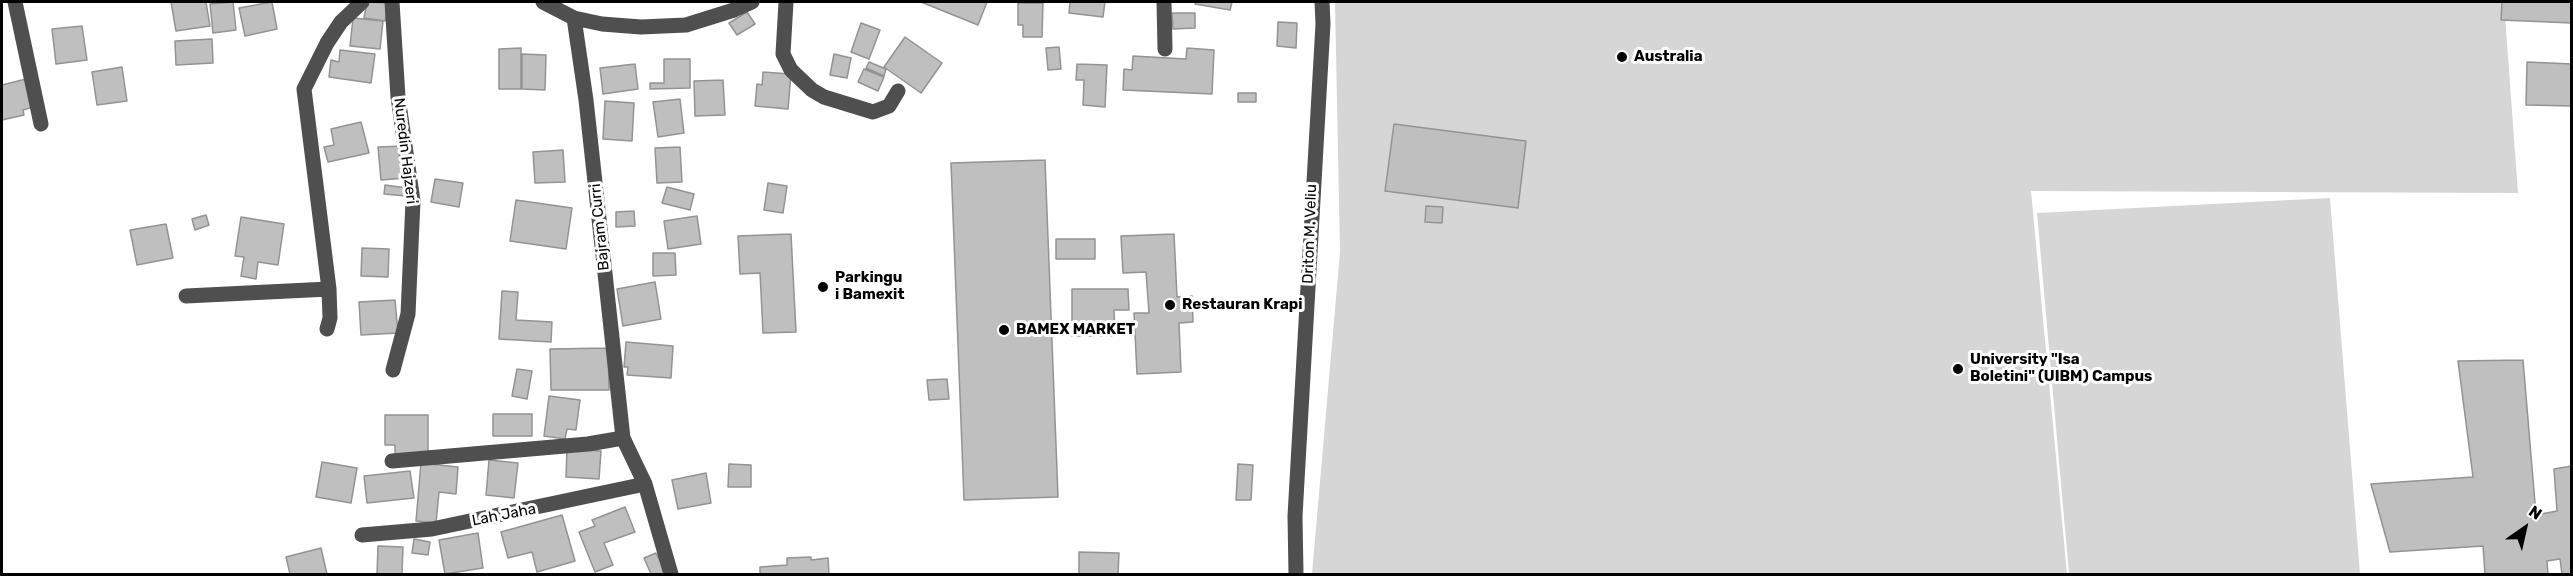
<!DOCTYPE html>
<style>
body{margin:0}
#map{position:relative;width:2573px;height:576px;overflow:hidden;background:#fff;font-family:Rubik,sans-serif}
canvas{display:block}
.frame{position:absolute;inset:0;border:3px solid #000;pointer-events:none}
.north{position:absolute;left:2495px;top:498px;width:60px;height:60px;-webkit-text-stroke:4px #fff;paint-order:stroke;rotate:34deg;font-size:16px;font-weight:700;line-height:24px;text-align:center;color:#000}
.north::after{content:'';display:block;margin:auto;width:21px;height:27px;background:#000;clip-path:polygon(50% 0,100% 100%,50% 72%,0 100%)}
</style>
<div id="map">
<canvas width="2573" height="576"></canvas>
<div class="frame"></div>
<div class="north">N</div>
</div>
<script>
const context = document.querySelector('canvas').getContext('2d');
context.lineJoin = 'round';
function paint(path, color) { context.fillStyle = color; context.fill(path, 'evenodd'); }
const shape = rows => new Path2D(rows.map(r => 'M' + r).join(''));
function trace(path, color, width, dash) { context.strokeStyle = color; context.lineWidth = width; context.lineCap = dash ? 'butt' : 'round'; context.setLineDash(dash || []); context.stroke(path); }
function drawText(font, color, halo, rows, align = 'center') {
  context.font = font + ' Rubik,sans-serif'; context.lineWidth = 6; context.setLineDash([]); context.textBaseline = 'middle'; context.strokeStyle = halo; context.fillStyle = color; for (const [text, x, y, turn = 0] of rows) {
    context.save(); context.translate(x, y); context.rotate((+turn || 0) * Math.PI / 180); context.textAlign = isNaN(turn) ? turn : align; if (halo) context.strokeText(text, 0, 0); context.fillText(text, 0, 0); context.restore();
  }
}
paint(shape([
 [1335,2,2504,2,2518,193,2031,191,2067,574,1312,574,1340,252],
 [2330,198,2360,574,2069,574,2037,213]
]), '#d6d6d6');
const building = shape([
 [171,2,206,2,210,26,176,31,171,2],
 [233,2,236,30,213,33,210,4,233,2],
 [272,2,277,29,245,36,239,8,272,2],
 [367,2,389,3,385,21,364,18,367,2],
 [921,2,987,2,978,25,921,2],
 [1070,2,1105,2,1103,17,1069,13,1070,2],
 [1196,2,1232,2,1230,10,1195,4,1196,2],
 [2502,2,2572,2,2572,23,2501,20,2502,2],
 [1018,3,1043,3,1042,37,1023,37,1023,25,1018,25,1018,3],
 [747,12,755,24,737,35,729,23,747,12],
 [1172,13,1195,13,1195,28,1173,29,1172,13],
 [353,18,383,21,380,49,350,46,353,18],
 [1278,22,1297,23,1296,48,1277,46,1278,22],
 [861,23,880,30,869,59,851,52,861,23],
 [82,26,87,60,56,64,52,29,82,26],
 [905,37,942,63,921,93,884,67,905,37],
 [212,39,213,63,176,65,175,41,212,39],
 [1059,47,1061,69,1048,70,1046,48,1059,47],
 [521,48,521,89,499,89,499,49,521,48],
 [1187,48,1214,50,1212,94,1123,90,1124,69,1132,70,1133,56,1186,59,1187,48],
 [340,50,375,54,371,83,329,77,331,60,339,62,340,50],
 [522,54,546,55,545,90,522,89,522,54],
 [834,54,851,58,847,78,830,75,834,54],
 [664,59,690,59,690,88,650,89,650,83,664,83,664,59],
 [869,62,886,69,884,76,866,68,869,62],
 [2527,62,2572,64,2572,106,2526,105,2527,62],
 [635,64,638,89,603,94,600,68,635,64],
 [1077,64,1107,65,1105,107,1083,105,1084,80,1076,80,1077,64],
 [122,67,127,101,97,105,92,72,122,67],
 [864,69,884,77,878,91,858,82,864,69],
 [763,72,791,74,788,109,755,106,757,84,762,85,763,72],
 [26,79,33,107,23,110,24,115,2,120,2,85,26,79],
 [723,80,725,115,695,116,694,81,723,80],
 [1238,93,1256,93,1256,102,1238,102,1238,93],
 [680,99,684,133,658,137,653,102,680,99],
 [605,101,634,103,632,141,603,139,605,101],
 [361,122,369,153,328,162,324,147,334,145,331,129,361,122],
 [1394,124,1526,141,1518,208,1385,191,1394,124],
 [404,146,406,178,381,180,378,147,404,146],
 [680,147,682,182,657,183,655,148,680,147],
 [563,150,565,182,535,183,533,152,563,150],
 [1045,160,1058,497,964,500,951,163,1045,160],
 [435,179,463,183,459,207,431,202,435,179],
 [768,183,787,186,783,213,764,210,768,183],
 [385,185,407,188,406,196,384,194,385,185],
 [667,187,694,194,690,210,662,203,667,187],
 [516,200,572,208,566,249,510,241,516,200],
 [1426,206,1443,207,1442,223,1425,222,1426,206],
 [634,211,635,226,616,227,616,212,634,211],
 [206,215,209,225,195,230,192,219,206,215],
 [697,216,701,244,668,249,664,221,697,216],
 [241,217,284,224,278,265,258,262,256,279,241,276,244,257,235,256,241,217],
 [166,224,173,258,137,265,130,230,166,224],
 [791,234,796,332,763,333,760,273,740,274,738,236,791,234],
 [1174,234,1177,297,1192,296,1193,322,1179,323,1181,372,1137,374,1134,313,1149,313,1146,272,1123,273,1121,236,1174,234],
 [1056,239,1095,239,1095,259,1056,259,1056,239],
 [362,248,389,249,388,277,361,276,362,248],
 [653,253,675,253,676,275,653,276,653,253],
 [655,282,661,319,623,326,617,289,655,282],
 [1072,289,1128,289,1129,310,1114,310,1115,336,1072,336,1072,289],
 [502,291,518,292,516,320,552,322,551,342,499,339,502,291],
 [395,300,398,333,361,335,359,302,395,300],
 [626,342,673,346,671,378,627,375,628,367,624,367,626,342],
 [608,348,609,390,551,390,550,349,608,348],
 [2523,360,2536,515,2557,511,2554,469,2572,466,2572,574,2562,574,2560,559,2547,561,2548,574,2485,574,2483,546,2390,552,2371,484,2473,477,2458,361,2523,360],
 [517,369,532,371,527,399,512,396,517,369],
 [947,379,949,399,929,400,927,380,947,379],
 [549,396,580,400,576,430,567,429,565,439,544,436,549,396],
 [493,414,532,414,532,436,493,436,493,414],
 [385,415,428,415,428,454,395,454,395,445,385,445,385,415],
 [567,449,601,451,599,479,566,477,567,449],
 [489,460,518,463,514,498,486,495,489,460],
 [322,462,357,468,351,503,316,497,322,462],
 [421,463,458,467,456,494,439,492,436,523,416,521,421,463],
 [729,464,751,465,751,487,728,487,729,464],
 [1238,464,1253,465,1251,500,1236,500,1238,464],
 [410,471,414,498,367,503,364,476,410,471],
 [706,473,711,503,678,509,672,480,706,473],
 [625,507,635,532,604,543,613,565,595,572,579,532,595,526,592,520,625,507],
 [562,515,575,561,537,572,532,552,508,558,501,532,562,515],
 [478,533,483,568,445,574,439,540,478,533],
 [414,539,430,542,428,555,412,553,414,539],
 [378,546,403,547,402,574,377,574,378,546],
 [321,548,327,574,290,574,286,557,321,548],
 [1079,552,1119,553,1118,574,1079,574,1079,552],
 [656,553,666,574,651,574,644,558,656,553],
 [811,557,811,560,828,558,829,574,760,574,760,567,787,565,787,558,811,557]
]);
paint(building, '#bfbfbf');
trace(building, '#939393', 1.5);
trace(shape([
 [15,2,41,124],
 [392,2,398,97,413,201,408,314,393,370],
 [543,2,574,18,602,24,641,27,686,25,734,10,752,2],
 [786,2,783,54,791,70,812,90,824,97,873,112,889,106,898,91],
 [1164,2,1165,49],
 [574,18,586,100,623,438,645,484,671,574],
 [186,296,329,289],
 [327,329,330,318,329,289,304,89,327,43,341,22,362,2],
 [392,461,588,444,623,438],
 [362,535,432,529,645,484],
 [1296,574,1295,516,1323,24,1322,2]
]), '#4f4f4f', 15);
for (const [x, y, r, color] of [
 [1622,57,6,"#000"],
 [823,287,6,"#000"],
 [1170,305,6,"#000"],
 [1004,330,6,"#000"],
 [1958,369,6,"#000"]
]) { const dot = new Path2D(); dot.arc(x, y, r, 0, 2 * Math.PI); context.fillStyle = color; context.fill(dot); trace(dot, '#fff', 2); }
drawText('bold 15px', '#000', '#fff', [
 ["Australia",1634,57],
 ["Parkingu",835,278],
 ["i Bamexit",835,295],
 ["Restauran Krapi",1182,305],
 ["BAMEX MARKET",1016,330],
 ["University \"Isa",1970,360],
 ["Boletini\" (UIBM) Campus",1970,377]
], 'left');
drawText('15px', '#000', '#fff', [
 ["Nuredin Hajzeri",405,151,83],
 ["Bajram Curri",600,227,-96],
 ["Driton M. Veliu",1310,234,-88],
 ["Lah Jaha",504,515,-11]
]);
</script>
